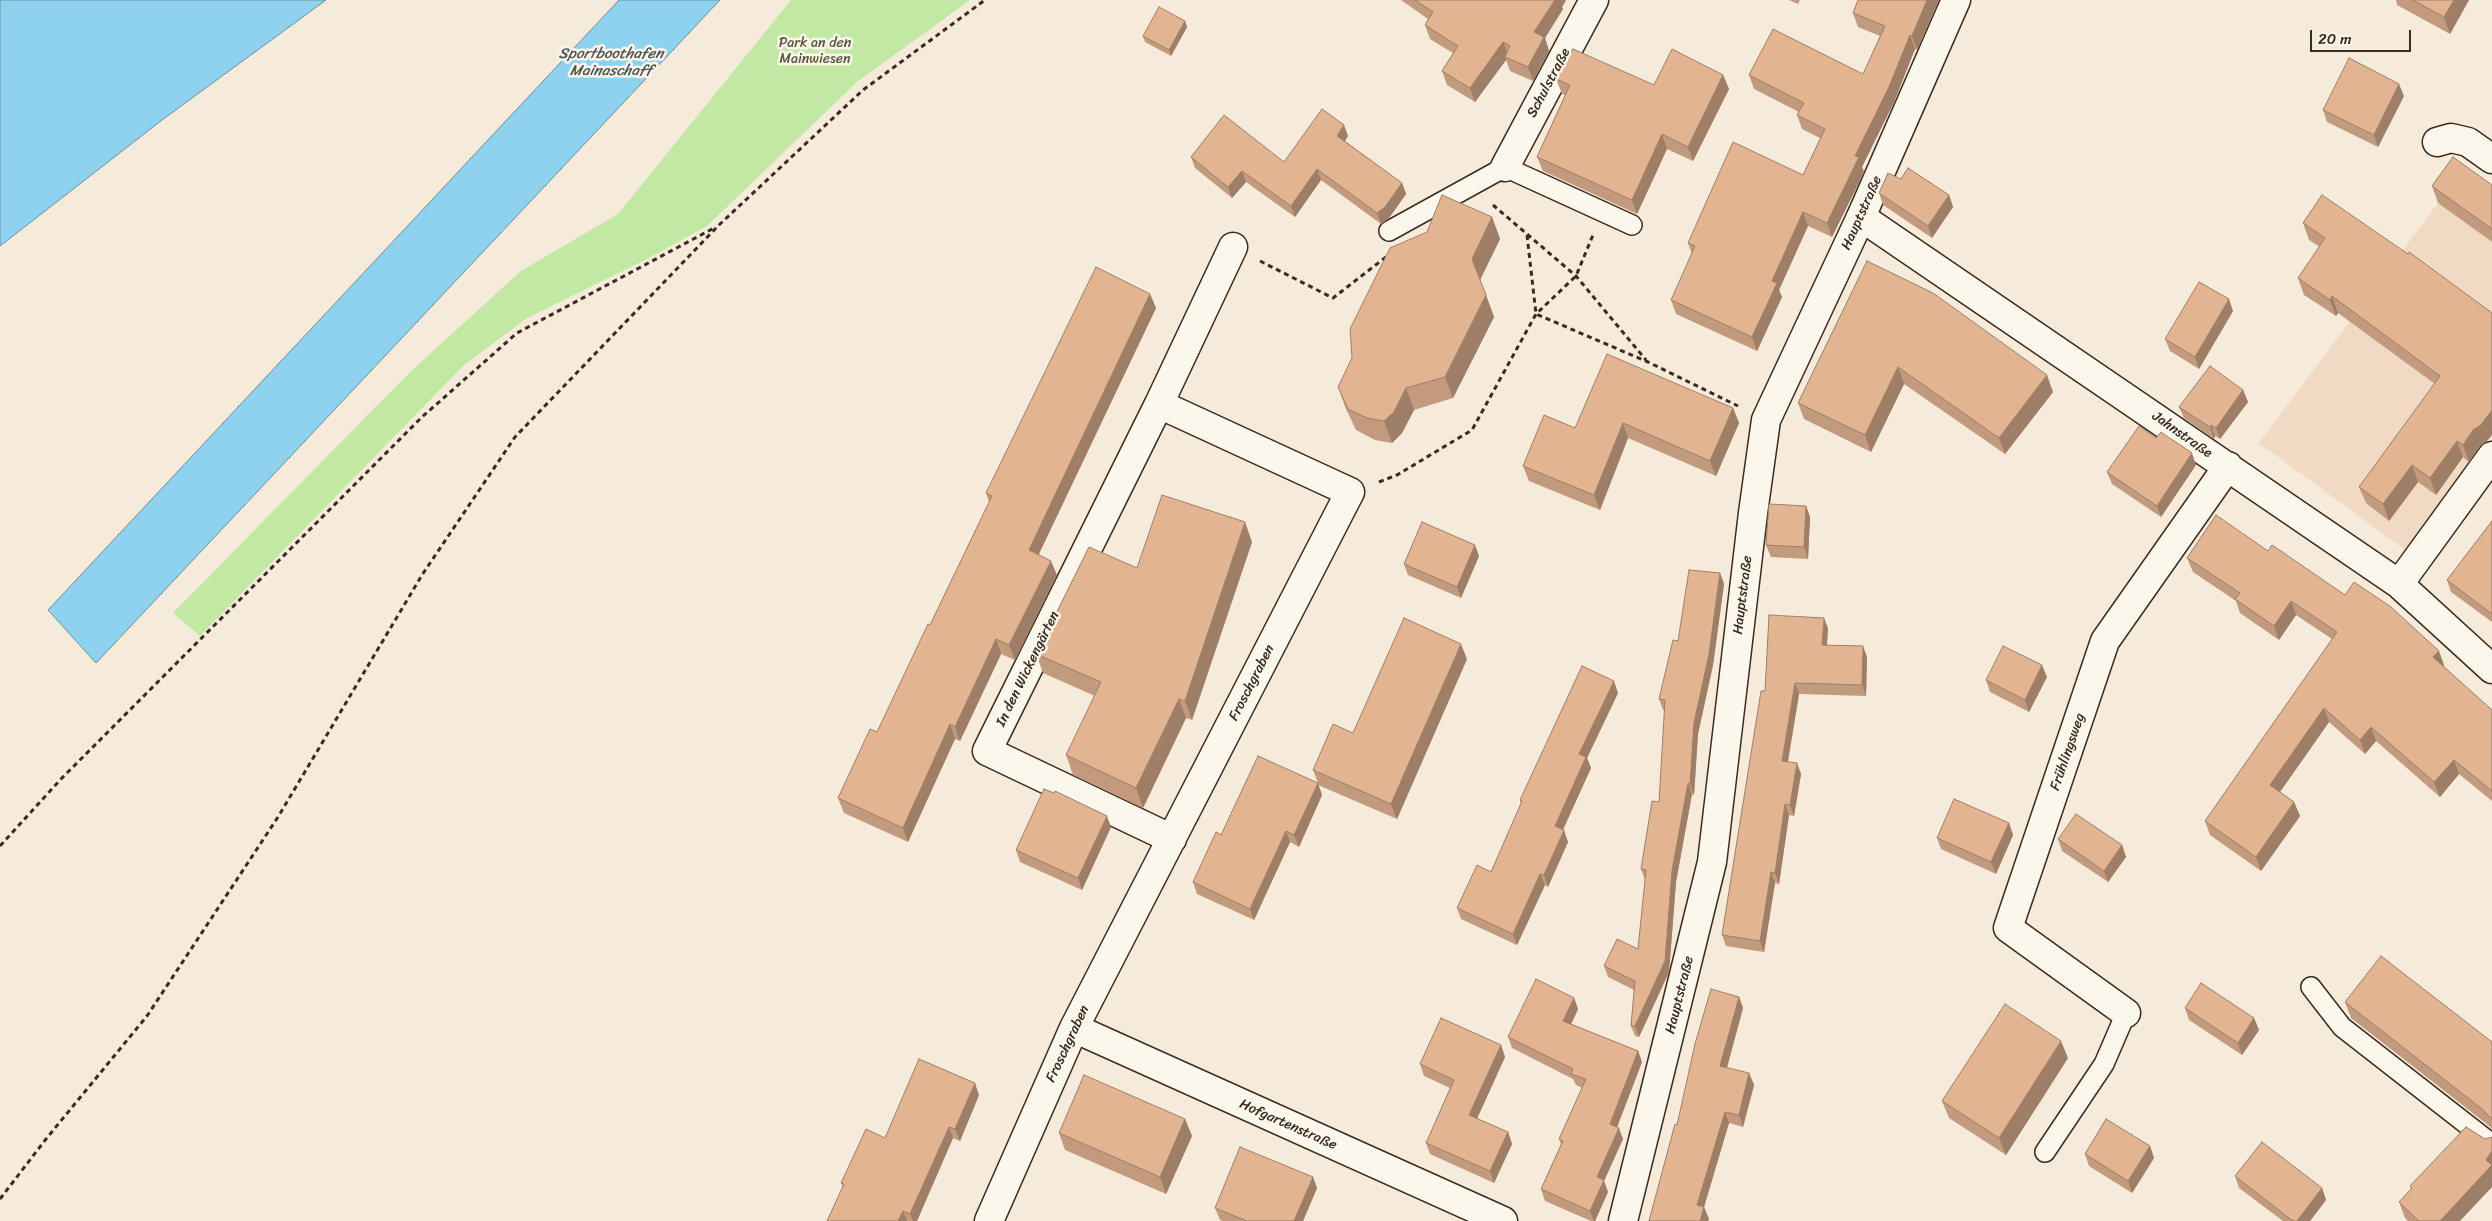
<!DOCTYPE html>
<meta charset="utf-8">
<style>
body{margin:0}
#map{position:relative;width:2492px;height:1221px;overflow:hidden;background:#f6eada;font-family:Sriracha,sans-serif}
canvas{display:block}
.scale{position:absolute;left:2310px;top:30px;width:101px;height:22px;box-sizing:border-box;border:2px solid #3b2a1e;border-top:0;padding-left:6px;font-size:15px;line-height:18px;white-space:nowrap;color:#3b2a1e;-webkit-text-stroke:4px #fbf7ec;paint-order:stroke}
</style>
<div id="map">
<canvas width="2492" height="1221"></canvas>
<div class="scale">20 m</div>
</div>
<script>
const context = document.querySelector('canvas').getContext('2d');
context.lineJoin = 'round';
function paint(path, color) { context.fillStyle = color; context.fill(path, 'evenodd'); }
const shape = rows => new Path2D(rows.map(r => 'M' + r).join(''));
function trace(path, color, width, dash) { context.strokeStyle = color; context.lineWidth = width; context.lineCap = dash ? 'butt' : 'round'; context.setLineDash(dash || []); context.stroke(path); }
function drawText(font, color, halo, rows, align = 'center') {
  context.font = font + ' Sriracha,sans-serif'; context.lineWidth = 5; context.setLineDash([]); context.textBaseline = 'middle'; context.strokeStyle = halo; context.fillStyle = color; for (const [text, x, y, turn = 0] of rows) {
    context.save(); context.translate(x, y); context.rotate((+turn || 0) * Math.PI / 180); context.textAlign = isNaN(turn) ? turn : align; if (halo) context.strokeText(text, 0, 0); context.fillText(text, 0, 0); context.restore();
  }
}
paint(shape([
 [2438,203,2492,242,2492,435,2405,550,2259,443]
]), '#f0dac4');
paint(shape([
 [791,0,970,0,857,82,707,226,649,258,527,318,463,366,200,636,173,613,410,372,521,271,618,214]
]), '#c1e9a4');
const water = shape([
 [0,0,326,0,162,120,0,246,0,0],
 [619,0,720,0,96,663,48,610,619,0]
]);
paint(water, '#8ed2ef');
trace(water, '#6d8f9b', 1);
const lane = shape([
 [1389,231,1505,167,1632,225],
 [2311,987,2342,1027,2492,1144],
 [2045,1152,2104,1064,2126,1013]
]);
const street = shape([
 [2437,142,2451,138,2468,142,2492,159],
 [1505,167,1594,0],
 [1861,217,2399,584,2492,669],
 [1159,404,987,751,1172,839],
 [2399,584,2492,456],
 [2126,1013,2008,928,2105,641,2228,466],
 [1074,1028,1503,1221],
 [989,1221,1074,1028,1350,492,1159,404,1233,247]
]);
const secondary = shape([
 [1623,1221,1712,862,1753,513,1766,420,1861,217,1956,0]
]);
trace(lane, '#3b2a1e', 22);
trace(street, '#3b2a1e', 31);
trace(secondary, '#3b2a1e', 31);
trace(shape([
 [1493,205,1576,276,1646,360],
 [1527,235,1536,314,1648,362,1738,406],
 [1260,261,1333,298,1386,257],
 [1379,482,1397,475,1472,430,1536,314,1576,276,1593,235],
 [0,846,61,779,422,417,517,333,716,227],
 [0,1199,46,1139,147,1016,278,817,422,575,515,437,719,225,863,90,985,0]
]), '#3b2a1e', 3, [5, 4]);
trace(lane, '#fbf7ec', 19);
trace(street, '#fbf7ec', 28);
trace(secondary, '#fbf7ec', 28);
paint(shape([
 [1401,0,1566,0,1562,7,1563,9,1545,38,1549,51,1533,81,1510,71,1506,60,1475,102,1447,85,1442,71,1453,53,1430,39,1425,25,1428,19],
 [1789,0,1800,0,1798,4],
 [1858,0,1939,0,1917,50,1915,49,1894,102,1862,167,1864,172,1832,237,1808,226,1779,290,1782,297,1757,351,1676,314,1671,300,1692,254,1688,243,1803,175,1820,138,1802,129,1797,115,1799,112,1754,89,1749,75,1863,74,1880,36,1858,27,1853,13],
 [2396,0,2469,0,2450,34,2397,5],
 [1185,21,1187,27,1171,56,1145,42,1143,36],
 [1723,75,1729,89,1693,161,1667,149,1637,214,1543,171,1537,157,1565,95,1562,94,1556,79,1654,85],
 [2404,96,2378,147,2327,122,2323,110],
 [1348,136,1345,141,1402,183,1406,194,1389,218,1381,224,1321,180,1295,217,1246,182,1232,198,1195,168,1191,157,1284,162],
 [1901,179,1949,195,1953,207,1932,238,1883,205,1879,193],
 [2492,185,2492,242,2438,203,2432,186],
 [2322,195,2487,441,2479,447,2469,462,2463,457,2436,495,2418,482,2389,521,2366,503,2359,487,2435,384,2338,313,2336,316,2304,295,2298,278,2320,247,2309,240,2303,223],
 [1492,217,1500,239,1480,280,1494,317,1453,398,1414,410,1402,433,1392,443,1375,440,1356,430,1346,409,1338,387,1352,358],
 [1867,261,2053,392,2005,454,1904,384,1871,452,1804,419,1798,403],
 [1150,294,1156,308,1039,554,1057,575,1015,660,1001,654,960,741,955,739,908,842,844,813,838,798,877,732,930,625,989,502,986,493],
 [2233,311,2199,369,2170,351,2165,339],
 [2243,390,2248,402,2220,439,2215,436,2214,439,2184,418,2179,407],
 [1733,408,1739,423,1716,476,1628,438,1600,510,1529,481,1523,466,1575,428],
 [2196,465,2161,517,2112,484,2107,472],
 [1806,506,1810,517,1808,559,1771,557,1766,545],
 [2492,521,2492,622,2451,592,2447,580],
 [1252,542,1192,720,1186,718,1143,808,1073,775,1066,755,1095,696,1043,673,1036,654,1137,568],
 [2268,551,2444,665,2443,666,2492,710,2492,801,2459,774,2440,797,2376,741,2365,754,2329,722,2280,792,2294,802,2300,816,2261,871,2210,835,2205,821,2332,639,2296,615,2279,640,2240,613,2236,601,2193,572,2187,558],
 [1479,556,1461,598,1408,575,1404,564],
 [1720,573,1724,584,1713,665,1698,734,1694,795,1692,794,1676,882,1669,972,1639,1037,1635,1036,1631,1026,1634,990,1608,977,1604,966,1638,949,1645,880,1641,869,1659,802,1665,710,1663,710,1659,699],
 [1828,628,1827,645,1867,657,1866,696,1799,694,1788,762,1801,774,1794,816,1789,815,1779,884,1775,883,1764,952,1726,946,1722,935,1765,691],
 [1467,659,1397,819,1318,785,1322,795,1299,847,1290,842,1254,920,1197,894,1193,882,1221,835,1318,783,1313,770,1353,733],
 [2047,677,2029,712,1990,692,1986,680],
 [1618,693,1587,758,1591,768,1563,830,1568,842,1548,887,1545,885,1517,945,1461,919,1457,908,1491,872,1521,804,1520,800],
 [2009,823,2013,835,1996,874,1941,849,1937,838],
 [1111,827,1082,890,1020,862,1016,850],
 [2058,839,2122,845,2126,857,2108,882,2062,851],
 [1739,997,1743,1008,1727,1068,1749,1073,1754,1085,1743,1127,1729,1123,1704,1207,1709,1219,1708,1221,1677,1125],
 [1574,998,1578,1009,1571,1024,1638,1051,1642,1062,1617,1127,1623,1139,1604,1181,1608,1192,1595,1221,1591,1221,1545,1201,1541,1189,1561,1144,1559,1139,1582,1088,1576,1085,1573,1079,1512,1048,1508,1037],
 [2345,1002,2492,1042,2492,1129,2488,1125,2351,1018],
 [2185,1008,2254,1018,2259,1030,2242,1055,2189,1020],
 [1501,1045,1505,1057,1477,1119,1508,1132,1512,1144,1494,1183,1430,1154,1426,1143,1450,1088,1424,1076,1420,1064],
 [2068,1058,2006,1155,1949,1118,1942,1101],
 [979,1095,960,1141,953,1138,917,1221,827,1221,843,1187,841,1183,885,1138],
 [1185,1119,1192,1136,1166,1194,1065,1150,1059,1133],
 [2150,1146,2154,1158,2132,1193,2089,1166,2085,1154],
 [2235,1176,2322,1188,2326,1200,2310,1221,2283,1221,2239,1188],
 [1313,1177,1317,1188,1303,1221,1223,1221,1220,1220,1215,1208],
 [2410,1186,2460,1221,2408,1221,2405,1218,2399,1202,2411,1189]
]), '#c29b7e');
paint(shape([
 [1555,0,1566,0,1562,7,1563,9,1545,38,1549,51,1533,81,1528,67,1534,32],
 [1927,0,1939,0,1917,50,1912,36],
 [2454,0,2469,0,2450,34,2444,17],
 [1185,21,1187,27,1171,56,1169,50],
 [1910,35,1915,49,1894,102,1862,167,1864,172,1832,237,1827,223,1855,156],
 [1503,42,1509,56,1505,57,1506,60,1475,102,1470,88],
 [1723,75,1729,89,1693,161,1688,147],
 [2399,84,2404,96,2378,147,2374,135],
 [1344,125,1348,136,1341,147,1337,136],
 [1662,134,1667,149,1637,214,1632,200],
 [1317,169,1321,180,1295,217,1291,206],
 [1242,171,1246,182,1232,198,1228,187],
 [1402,183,1406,194,1389,218,1381,224,1377,213],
 [1949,195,1953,207,1932,238,1928,226],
 [1803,212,1808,226,1779,290,1782,297,1757,351,1752,337,1772,281],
 [1492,217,1500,239,1480,280,1472,259],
 [1150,294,1156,308,1034,564,1029,550],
 [1486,295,1494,317,1453,398,1445,377],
 [2332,296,2338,313,2336,316,2330,300],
 [2229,299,2233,311,2199,369,2195,357],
 [1898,367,1904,384,1871,452,1865,435],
 [2047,375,2053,392,2005,454,1999,438],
 [1406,388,1414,410,1402,433,1392,443,1384,421],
 [2243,390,2248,402,2220,439,2216,428],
 [1733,408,1739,423,1716,476,1710,461],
 [2492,410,2492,435,2487,441,2479,447,2469,462,2463,445,2473,430],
 [1623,423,1628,438,1600,510,1594,495],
 [2211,425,2215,436,2214,439,2210,427],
 [2457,441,2463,457,2436,495,2430,478],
 [2192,453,2196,465,2161,517,2157,506],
 [2412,465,2418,482,2389,521,2383,504],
 [1806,506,1810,517,1808,559,1804,547],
 [1245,522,1252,542,1192,720,1185,701],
 [1475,545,1479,556,1461,598,1457,587],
 [1051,561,1057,575,1015,660,1009,645],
 [1720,573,1724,584,1713,665,1698,734,1694,795,1690,784,1694,723],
 [2291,601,2296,615,2279,640,2274,626],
 [1824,618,1828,628,1826,656,1822,645],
 [996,639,1001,654,960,741,955,727],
 [1461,644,1467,659,1397,819,1391,804],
 [1863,646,1867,657,1866,696,1862,685],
 [2439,651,2444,665,2438,672,2433,657],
 [2042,665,2047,677,2029,712,2025,700],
 [1614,681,1618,693,1587,758,1591,768,1559,838,1555,826,1579,754],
 [1795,683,1799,694,1786,772,1782,761],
 [1179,699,1186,718,1143,808,1136,788],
 [2324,708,2329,722,2275,799,2270,785],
 [950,724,955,739,908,842,903,828],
 [2371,727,2376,741,2365,754,2360,740],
 [2454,760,2459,774,2440,797,2434,782],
 [1797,763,1801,774,1794,816,1790,805],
 [1318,783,1322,795,1299,847,1294,835],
 [1688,783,1692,794,1676,882,1669,972,1639,1037,1635,1026,1672,871],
 [2294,802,2300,816,2261,871,2256,857],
 [1785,804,1789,815,1779,884,1775,873],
 [1107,816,1111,827,1082,890,1078,878],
 [2009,823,2013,835,1996,874,1991,862],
 [1564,830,1568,842,1548,887,1544,875],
 [1286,831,1290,842,1254,920,1250,909],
 [2122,845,2126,857,2108,882,2104,871],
 [1771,872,1775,883,1764,952,1760,941],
 [1540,874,1545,885,1517,945,1513,934],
 [1739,997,1743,1008,1724,1078,1720,1066],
 [1574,998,1578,1009,1567,1033,1563,1021],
 [2254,1018,2259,1030,2242,1055,2238,1043],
 [2061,1041,2068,1058,2006,1155,1999,1138],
 [1501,1045,1505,1057,1473,1127,1469,1115],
 [1638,1051,1642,1062,1614,1135,1610,1124],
 [1749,1073,1754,1085,1743,1127,1739,1115],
 [975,1083,979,1095,960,1141,955,1129],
 [1725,1112,1729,1123,1701,1217,1697,1205],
 [1185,1119,1192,1136,1166,1194,1160,1177],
 [949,1127,953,1138,917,1221,913,1221,910,1214],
 [1619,1128,1623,1139,1604,1181,1608,1192,1595,1221,1594,1221,1590,1211,1597,1177],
 [1508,1132,1512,1144,1494,1183,1490,1171],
 [2150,1146,2154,1158,2132,1193,2128,1181],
 [2492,1151,2492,1187,2460,1221,2440,1221],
 [1313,1177,1317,1188,1303,1221,1294,1221],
 [2322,1188,2326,1200,2310,1221,2297,1221],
 [1704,1207,1709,1219,1708,1221,1700,1221],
 [903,1211,907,1221,898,1221]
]), '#9e7e66');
const building = shape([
 [1415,0,1555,0,1534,32,1544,37,1528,67,1505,57,1510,46,1503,42,1470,88,1442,71,1458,46,1425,25,1433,12,1415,0],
 [1858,0,1927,0,1912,36,1910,35,1889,87,1855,156,1859,157,1827,223,1803,212,1772,281,1777,283,1752,337,1671,300,1695,246,1688,243,1733,142,1803,175,1825,129,1797,115,1804,103,1749,75,1773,29,1863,74,1885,26,1853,13,1858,0],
 [2413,0,2454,0,2444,17,2413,0],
 [1159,7,1185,21,1169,50,1143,36,1159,7],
 [1573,49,1654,85,1672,49,1723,75,1688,147,1662,134,1632,200,1537,157,1570,85,1556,79,1573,49],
 [2349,58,2399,84,2374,135,2323,110,2349,58],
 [1322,109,1344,125,1337,136,1402,183,1385,207,1377,213,1317,169,1291,206,1242,171,1228,187,1191,157,1224,115,1284,162,1322,109],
 [2453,157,2492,185,2492,229,2432,186,2453,157],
 [1908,168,1949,195,1928,226,1879,193,1888,173,1901,179,1908,168],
 [1442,195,1492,217,1472,259,1486,295,1445,377,1406,388,1394,412,1384,421,1367,418,1348,409,1338,387,1352,358,1350,329,1390,248,1427,232,1442,195],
 [2322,195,2408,254,2409,252,2492,313,2492,410,2481,425,2473,430,2463,445,2457,441,2430,478,2412,465,2383,504,2359,487,2440,376,2332,296,2330,300,2298,278,2325,238,2303,223,2322,195],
 [1867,261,1933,293,2047,375,1999,438,1898,367,1865,435,1798,403,1867,261],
 [1096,267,1150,294,1029,550,1051,561,1009,645,996,639,955,727,950,724,903,828,838,798,870,729,877,732,928,624,930,625,992,496,986,493,1096,267],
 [2199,282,2229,299,2195,357,2165,339,2199,282],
 [1607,354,1733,408,1710,461,1623,423,1594,495,1523,466,1544,415,1575,428,1607,354],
 [2210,366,2243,390,2216,428,2211,425,2210,427,2179,407,2210,366],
 [2139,426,2156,438,2161,432,2192,453,2157,506,2107,472,2139,426],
 [1162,495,1245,522,1185,701,1179,699,1136,788,1066,755,1101,682,1036,654,1089,547,1137,568,1162,495],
 [1769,504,1806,506,1804,547,1766,545,1769,504],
 [2216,515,2268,551,2272,545,2345,595,2354,582,2391,607,2439,651,2433,657,2492,710,2492,791,2454,760,2434,782,2371,727,2360,740,2324,708,2270,785,2294,802,2256,857,2205,821,2337,632,2291,601,2274,626,2235,599,2240,593,2187,558,2216,515],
 [2492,521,2492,614,2447,580,2492,521],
 [1422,522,1475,545,1457,587,1404,564,1422,522],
 [1689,570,1720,573,1709,654,1694,723,1690,784,1688,783,1672,871,1665,961,1635,1026,1631,1026,1635,981,1604,966,1617,939,1638,949,1646,870,1641,869,1652,801,1659,802,1665,700,1659,699,1673,640,1678,641,1689,570],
 [1769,615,1824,618,1822,645,1863,646,1862,685,1795,683,1782,761,1797,763,1790,805,1785,804,1775,873,1771,872,1760,941,1722,935,1761,691,1765,691,1769,615],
 [1404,618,1461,644,1391,804,1313,770,1333,724,1353,733,1404,618],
 [2003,646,2042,665,2025,700,1986,680,2003,646],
 [1582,666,1614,681,1579,754,1586,757,1555,826,1564,830,1544,875,1540,874,1513,934,1457,908,1477,865,1491,872,1522,801,1520,800,1582,666],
 [1258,756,1318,783,1294,835,1286,831,1250,909,1193,882,1216,832,1221,835,1258,756],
 [1044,789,1054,793,1055,791,1107,816,1078,878,1016,850,1044,789],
 [1954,799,2009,823,1991,862,1937,838,1954,799],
 [2076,814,2122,845,2104,871,2058,839,2076,814],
 [2381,956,2492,1042,2492,1119,2482,1109,2345,1002,2381,956],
 [1536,979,1574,998,1563,1021,1638,1051,1610,1124,1619,1128,1597,1177,1604,1180,1590,1211,1541,1189,1563,1141,1559,1139,1586,1079,1571,1074,1573,1069,1508,1037,1536,979],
 [2201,983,2254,1018,2238,1043,2185,1008,2201,983],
 [1711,989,1739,997,1720,1066,1749,1073,1739,1115,1725,1112,1697,1205,1704,1207,1700,1221,1649,1221,1675,1124,1677,1125,1695,1044,1711,989],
 [2005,1004,2061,1041,1999,1138,1942,1101,2005,1004],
 [1441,1018,1501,1045,1469,1115,1508,1132,1490,1171,1426,1143,1454,1080,1420,1064,1441,1018],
 [919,1059,975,1083,955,1129,949,1127,910,1214,903,1211,898,1221,827,1221,844,1184,841,1183,866,1129,885,1138,919,1059],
 [1084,1075,1185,1119,1160,1177,1059,1133,1084,1075],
 [2106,1119,2150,1146,2128,1181,2085,1154,2106,1119],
 [2466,1127,2485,1139,2492,1137,2492,1151,2486,1160,2492,1165,2440,1221,2419,1221,2399,1202,2412,1188,2410,1186,2466,1127],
 [2262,1142,2322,1188,2297,1221,2293,1221,2235,1176,2262,1142],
 [1240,1147,1313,1177,1294,1221,1247,1221,1215,1208,1240,1147]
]);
paint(building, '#e2b492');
trace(building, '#9e7e66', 1);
drawText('14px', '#5c5a40', '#fbf7ec', [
 ["Park an den",815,43],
 ["Mainwiesen",815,59]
]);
drawText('14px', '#3b2a1e', '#fbf7ec', [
 ["Schulstraße",1549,83,-62],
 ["Hauptstraße",1862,213,-66],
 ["Jahnstraße",2182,435,35],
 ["Hauptstraße",1743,595,-83],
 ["In den Wickengärten",1028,669,-64],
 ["Froschgraben",1252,683,-63],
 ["Frühlingsweg",2068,752,-71],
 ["Hauptstraße",1680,995,-76],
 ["Froschgraben",1068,1044,-65],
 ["Hofgartenstraße",1288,1125,24]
]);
drawText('italic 15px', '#505452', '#fbf7ec', [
 ["Sportboothafen",611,54],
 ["Mainaschaff",611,71]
]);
</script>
